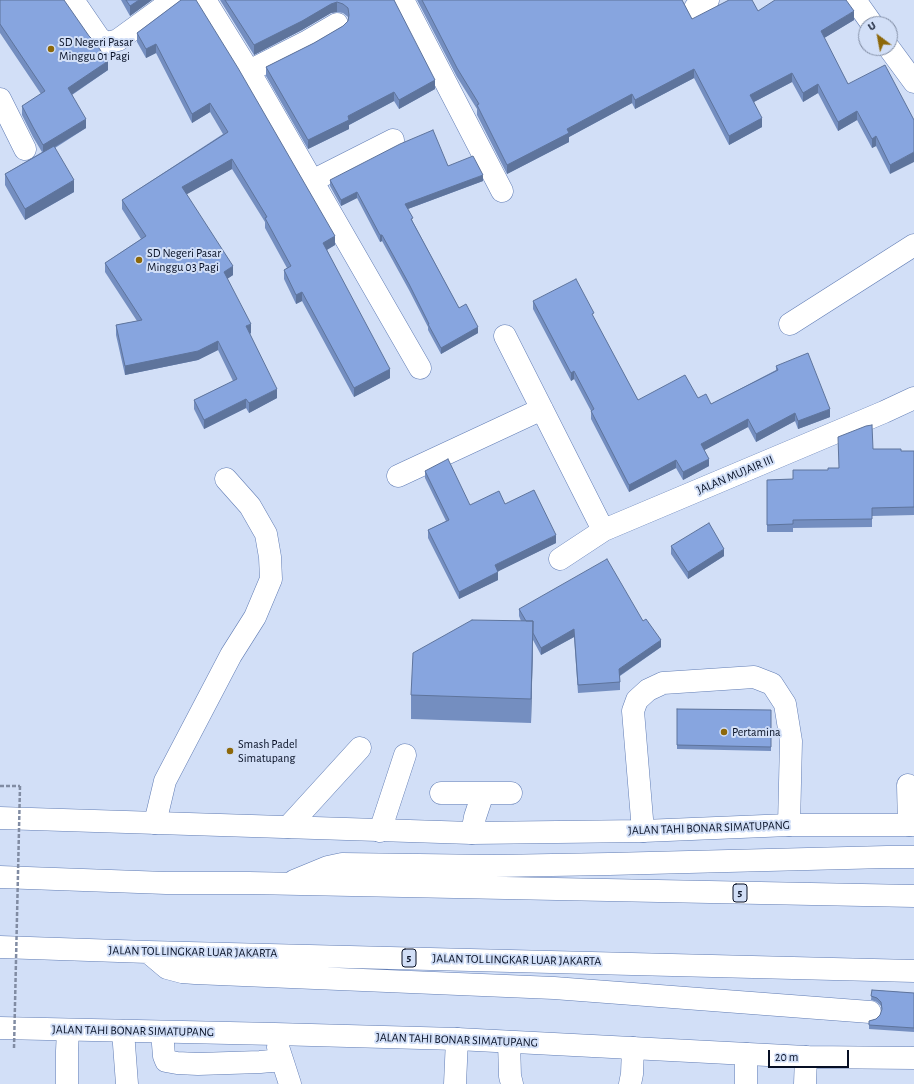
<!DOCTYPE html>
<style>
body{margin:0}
#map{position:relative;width:914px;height:1084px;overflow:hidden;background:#d2dff7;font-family:"Alegreya Sans",sans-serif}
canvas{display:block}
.north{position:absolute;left:858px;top:16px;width:40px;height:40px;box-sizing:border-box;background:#d2dff7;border:1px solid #808ca3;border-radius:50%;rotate:328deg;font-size:11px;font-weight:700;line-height:16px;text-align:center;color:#060f24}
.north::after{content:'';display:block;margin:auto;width:14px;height:18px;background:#8d680a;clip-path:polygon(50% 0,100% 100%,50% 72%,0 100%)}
.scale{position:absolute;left:768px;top:1050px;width:81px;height:18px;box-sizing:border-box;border:2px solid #060f24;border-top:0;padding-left:5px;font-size:12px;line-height:14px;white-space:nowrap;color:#060f24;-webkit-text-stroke:3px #d2dff7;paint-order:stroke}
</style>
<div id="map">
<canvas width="914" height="1084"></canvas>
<div class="north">U</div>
<div class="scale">20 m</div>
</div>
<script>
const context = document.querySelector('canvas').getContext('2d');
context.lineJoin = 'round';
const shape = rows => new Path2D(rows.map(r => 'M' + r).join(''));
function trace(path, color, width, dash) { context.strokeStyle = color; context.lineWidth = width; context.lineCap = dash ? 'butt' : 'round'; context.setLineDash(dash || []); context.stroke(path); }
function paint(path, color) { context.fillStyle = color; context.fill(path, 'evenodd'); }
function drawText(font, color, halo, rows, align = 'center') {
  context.font = font + ' "Alegreya Sans",sans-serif'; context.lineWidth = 4; context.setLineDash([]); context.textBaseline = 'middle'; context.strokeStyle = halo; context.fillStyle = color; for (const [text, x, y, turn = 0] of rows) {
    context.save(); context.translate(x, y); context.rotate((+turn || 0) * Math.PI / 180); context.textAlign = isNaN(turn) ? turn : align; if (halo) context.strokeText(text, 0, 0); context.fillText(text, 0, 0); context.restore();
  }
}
const minor = shape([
 [73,0,99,38,107,43,118,40,173,0],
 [205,0,249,71,420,368],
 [403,0,502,191],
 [855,0,872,24],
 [695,8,708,0],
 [889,48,914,82],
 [249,71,308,41,337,24],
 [0,99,25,149],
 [312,181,393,140],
 [790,324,914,245],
 [505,336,599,522,604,530],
 [398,476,542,409],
 [560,559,604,530,884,412,914,398],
 [908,785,909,825],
 [441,793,511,793],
 [155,823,165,781,231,655,255,617,271,579,270,557,266,534,250,506,226,479],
 [288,827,360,748],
 [380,831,405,755],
 [643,831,633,711,637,700,648,690,663,683,754,677,772,684,785,704,791,741,789,825],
 [472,833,475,817,483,793],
 [123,1031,127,1084],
 [162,1032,164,1056,166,1061,177,1063,198,1064,260,1062,282,1060],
 [509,1042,510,1076,512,1084],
 [278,1047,290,1084],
 [746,1054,746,1084],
 [67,1084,67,1051,68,1030],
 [455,1084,457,1039],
 [630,1084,632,1074,633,1048],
 [805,1084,806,1057]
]);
const highway = shape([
 [0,818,472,833,643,831,789,825,914,825],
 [0,877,166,883,249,883,914,896],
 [294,881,328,867,342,864,495,866,609,864,887,857,914,857],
 [0,947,148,952,914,971],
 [148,952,167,968,182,972,195,973,554,988,870,1012],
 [0,1028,275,1034,457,1039,806,1057,914,1058]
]);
trace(minor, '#607cb4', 23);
trace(highway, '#607cb4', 23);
trace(shape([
 [0,786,20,786]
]), '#818ca3', 2.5, [4, 2]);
trace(minor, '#fff', 22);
trace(highway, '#fff', 22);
trace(shape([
 [14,1048,20,786]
]), '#818ca3', 2.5, [4, 2]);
paint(shape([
 [0,0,108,70,72,95,86,128,55,148,74,192,25,220,5,185,5,174,42,152,33,137,22,115,22,106,41,94,0,33],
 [121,0,152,0,130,16],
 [181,0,335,245,327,250,390,378,354,397,302,301,296,304,284,279,284,270,287,268,265,228,265,222,232,169,186,194,233,275,227,279,251,333,250,334,277,398,249,413,246,408,204,429,194,409,194,400,233,381,218,350,198,360,125,375,116,335,116,325,137,321,105,272,105,263,141,239,122,209,122,200,223,134,210,112,192,123,156,53,146,58,137,42,137,33],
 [220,0,394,0,435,89,399,109,394,101,349,125,349,129,308,149,266,76,266,67,314,43,343,26,348,21,348,17,343,13,337,12,331,13,302,30,254,55],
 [417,0,682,0,692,19,758,11,854,20,824,38,848,84,914,120,890,174,876,146,872,148,857,120,838,131,818,93,803,102,792,82,754,102,762,127,729,145,694,78,635,109,632,103,569,137,569,142,507,174,477,115,477,109,457,77],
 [448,166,483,181,408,209,413,222,459,308,478,333,441,354,428,330,428,327,409,290,382,241,380,242,357,198,341,206,330,186,330,180],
 [533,301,594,318,638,400,698,398,711,404,776,370,776,366,830,417,798,429,795,421,756,442,748,427,704,450,709,466,683,480,676,468,629,492,591,419,591,411,574,379,571,381,533,309],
 [873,449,901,451,914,451,914,515,872,516,872,527,793,528,793,532,767,532,767,480,793,479,828,470,839,468],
 [425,471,470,505,505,504,556,543,498,571,498,580,459,599,428,538,428,530,446,521,425,478],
 [671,546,724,556,688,579,671,554],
 [519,609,643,621,661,647,620,676,620,690,578,693,574,637,541,655,533,640,531,723,411,719,411,695,521,621,519,616],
 [677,709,771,710,771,751,677,749],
 [872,990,914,993,914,1032,869,1029,869,1021,876,1019,880,1015,882,1011,881,1006,877,1002,871,1000]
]), '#748ec0');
paint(shape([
 [139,0,152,0,130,16,130,6],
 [337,2,337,12,331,13,302,30,254,55,254,45,331,4],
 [854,11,854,20,821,40,821,31],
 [156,44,156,53,146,58,146,49],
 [108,61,108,70,68,97,68,88],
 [694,69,694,78,635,109,635,100],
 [792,73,792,82,750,104,750,95],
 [435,80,435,89,399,109,399,100],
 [818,84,818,93,803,102,803,93],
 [394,92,394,101,349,125,349,129,308,149,308,140,348,116],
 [632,94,632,103,569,137,569,142,507,174,507,165,567,129],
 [210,103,210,112,192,123,192,114],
 [857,111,857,120,838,131,838,122],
 [762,118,762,127,729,145,729,136],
 [86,119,86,128,43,154,43,145],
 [876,136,876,146,872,148,872,139],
 [914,152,914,162,890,174,890,165],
 [232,159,232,169,182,197,182,187],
 [483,175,483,181,405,210,405,204],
 [74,180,74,192,25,220,25,209],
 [357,192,357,198,341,206,341,200],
 [380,235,382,235,382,241,380,242],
 [335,236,335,245,323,252,323,243],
 [233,266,233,275,224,281,224,272],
 [302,292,302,301,296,304,296,295],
 [251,324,251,333,246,335,246,326],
 [478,327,478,333,441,354,441,348],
 [218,341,218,350,198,360,125,375,125,366],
 [390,369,390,378,354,397,354,388],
 [574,371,574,379,571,381,571,373],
 [277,389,277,398,249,413,249,403],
 [246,399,246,408,204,429,204,420],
 [830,409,830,417,798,429,798,421],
 [795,413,795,421,756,442,756,434],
 [748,419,748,427,701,452,701,444],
 [709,459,709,466,683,480,683,472],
 [676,460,676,468,629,492,629,485],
 [556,535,556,543,495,573,495,565],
 [724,549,724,556,688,579,688,572],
 [498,572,498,580,459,599,459,592],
 [533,621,533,645,531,723,531,699],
 [574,629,574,637,541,655,541,648],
 [661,640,661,647,619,676,619,669]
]), '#5e749c');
const building = shape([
 [0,0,64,0,89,36,94,41,108,61,68,88,86,119,43,145,33,127,22,106,45,91,0,24,0,0],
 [126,0,139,0,130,6,126,0],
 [181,0,196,0,238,68,335,236,323,243,390,369,354,388,302,292,296,295,284,270,291,266,265,218,267,217,232,159,182,187,233,266,224,272,251,324,246,326,277,389,249,403,246,399,204,420,194,400,237,379,218,341,198,351,125,366,116,325,142,320,105,263,146,236,122,200,228,132,210,103,192,114,156,44,146,49,137,33,181,0],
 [225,0,394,0,435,80,399,100,394,92,348,116,349,120,308,140,266,67,314,43,343,26,348,21,349,15,348,8,343,4,337,2,331,4,302,21,254,45,225,0],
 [422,0,682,0,692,19,729,0,752,0,758,11,775,0,846,0,854,11,821,31,848,84,885,65,914,120,914,152,890,165,876,136,872,139,857,111,838,122,818,84,803,93,792,73,750,95,762,118,729,136,694,69,635,100,632,94,567,129,569,133,507,165,477,105,479,104,457,68,422,0],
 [433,130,448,166,473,156,483,175,405,204,413,218,411,219,459,308,466,304,478,327,441,348,428,324,429,324,409,284,382,235,380,235,357,192,341,200,330,180,400,144,433,130],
 [54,146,74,180,25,209,5,174,54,146],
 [576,279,594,313,592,314,638,400,685,375,698,398,706,394,711,404,778,370,776,366,808,353,830,409,798,421,795,413,756,434,748,419,701,444,709,459,683,472,676,460,629,485,591,411,594,409,574,371,571,373,533,301,576,279],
 [872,425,873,449,901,449,901,451,914,451,914,507,872,508,872,519,793,520,793,524,767,525,767,480,793,479,793,470,828,470,828,468,839,468,838,437,866,426,872,425],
 [448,459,470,505,499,491,505,504,534,490,556,535,495,565,498,572,459,592,428,530,449,520,425,471,448,459],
 [709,523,724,549,688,572,671,546,709,523],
 [607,559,643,621,646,619,661,640,619,669,620,682,578,685,574,629,541,648,533,633,533,621,526,621,519,609,607,559],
 [472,620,533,621,531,699,411,695,413,653,472,620],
 [677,709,771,710,771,747,677,745,677,709],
 [872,990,914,993,914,1028,869,1025,869,1021,876,1019,880,1015,882,1009,881,1002,877,998,871,996,872,990]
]);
paint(building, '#87a5df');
trace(building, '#5e749c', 1);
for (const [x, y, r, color] of [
 [51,49,4,"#8d680a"],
 [139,260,4,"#8d680a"],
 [724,732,4,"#8d680a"],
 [230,751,4,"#8d680a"]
]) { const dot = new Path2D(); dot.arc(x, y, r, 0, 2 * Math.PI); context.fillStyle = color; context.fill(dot); trace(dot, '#d2dff7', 1.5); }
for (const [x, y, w] of [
 [740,893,14],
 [409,958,14]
]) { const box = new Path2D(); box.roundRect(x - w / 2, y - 9, w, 18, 3); context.fillStyle = '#d2dff7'; context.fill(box); trace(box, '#060f24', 1); }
drawText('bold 11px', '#060f24', null, [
 ["5",740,893],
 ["5",409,958]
]);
drawText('12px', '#060f24', '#d2dff7', [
 ["SD Negeri Pasar",59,42],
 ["Minggu 01 Pagi",59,56],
 ["SD Negeri Pasar",147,253],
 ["Minggu 03 Pagi",147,267],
 ["Pertamina",732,732],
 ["Smash Padel",238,744],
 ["Simatupang",238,758]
], 'left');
drawText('12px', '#060f24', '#d2dff7', [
 ["JALAN MUJAIR III",735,475,-23],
 ["JALAN TAHI BONAR SIMATUPANG",709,828,-2],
 ["JALAN TOL LINGKAR LUAR JAKARTA",193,952,1],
 ["JALAN TOL LINGKAR LUAR JAKARTA",517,960,1],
 ["JALAN TAHI BONAR SIMATUPANG",133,1031,1],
 ["JALAN TAHI BONAR SIMATUPANG",457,1040,2]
]);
</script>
